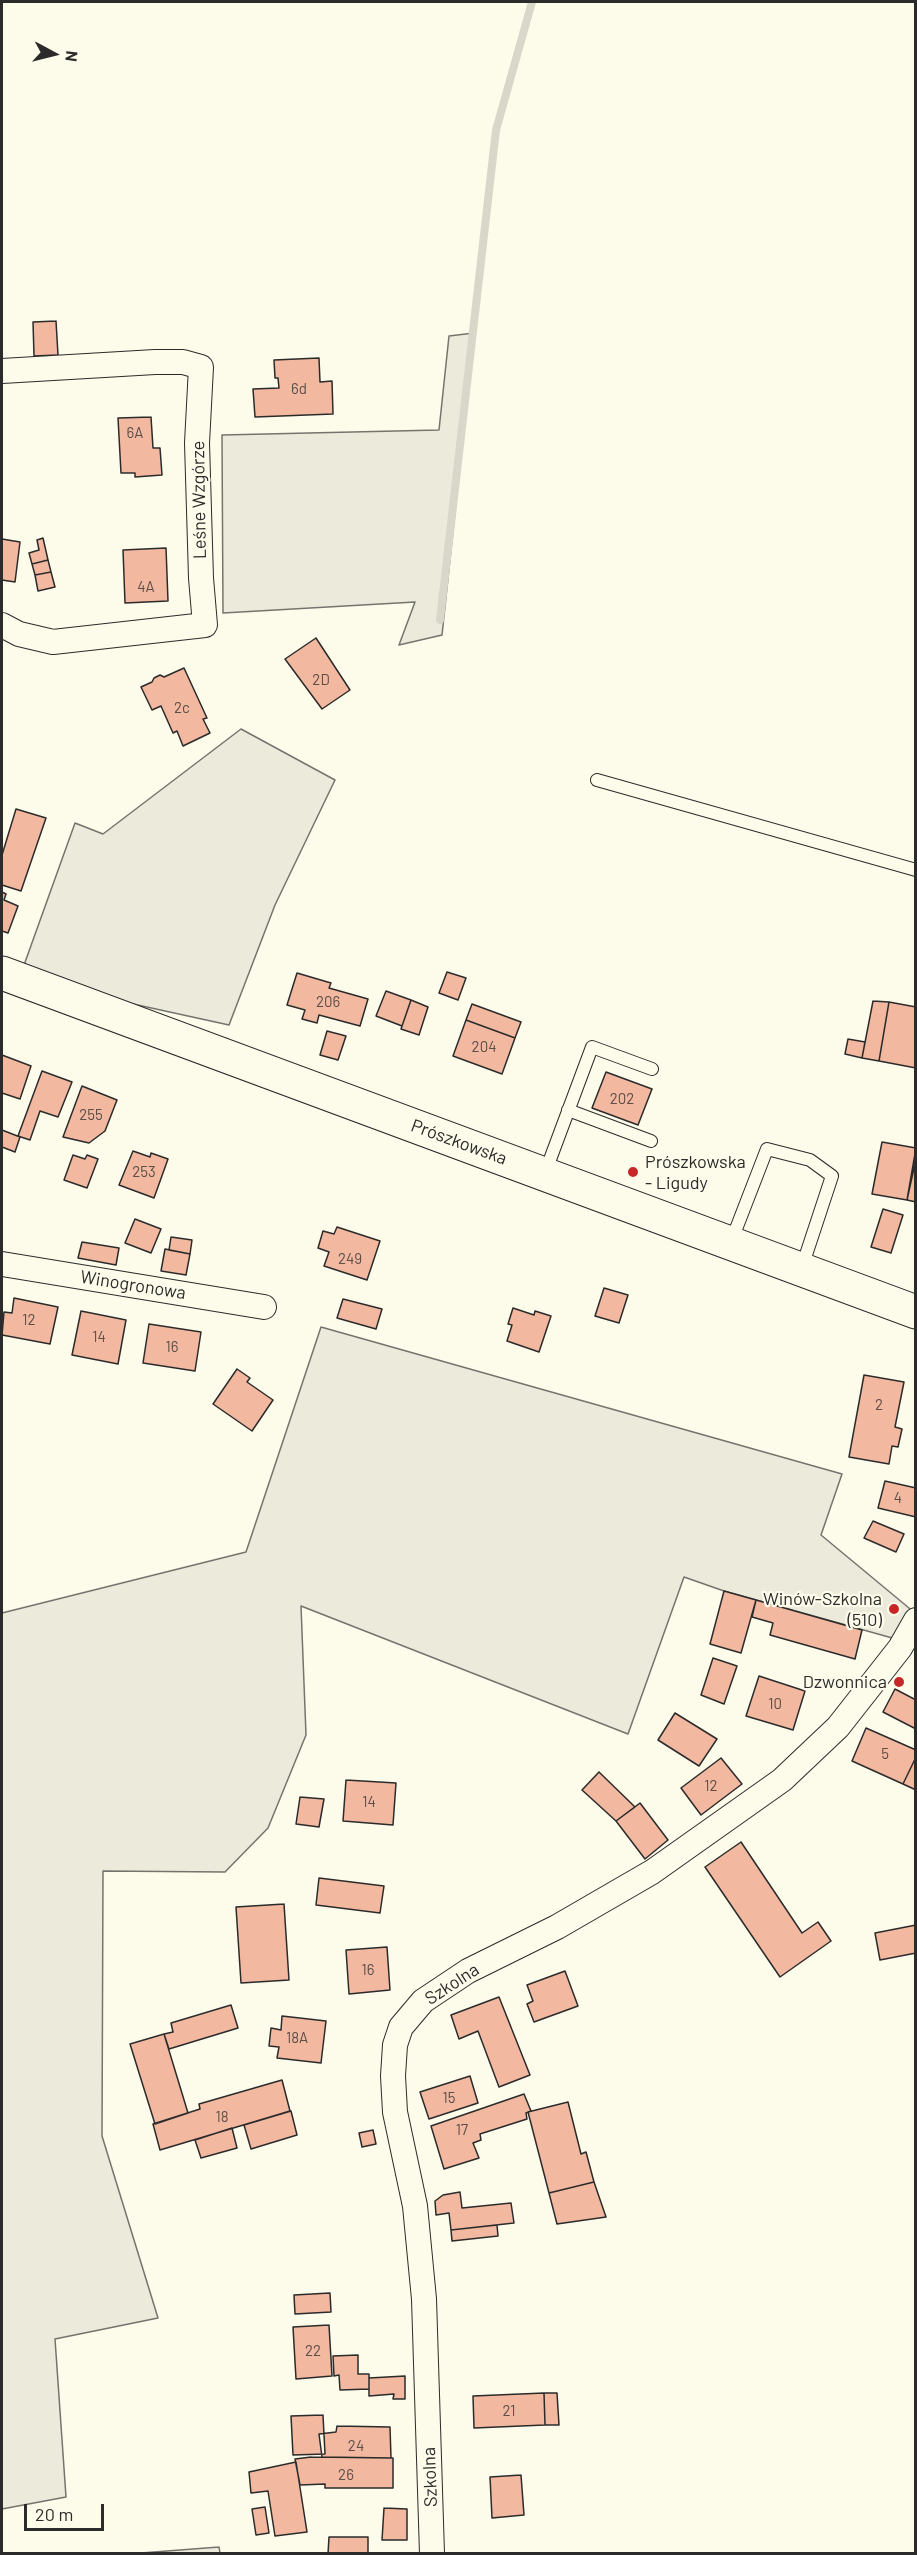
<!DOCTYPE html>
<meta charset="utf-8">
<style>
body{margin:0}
#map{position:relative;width:917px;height:2555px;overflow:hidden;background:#fdfbea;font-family:Barlow,sans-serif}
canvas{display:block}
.frame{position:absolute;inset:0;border:3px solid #2b2b2b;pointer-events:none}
.north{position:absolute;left:24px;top:24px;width:60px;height:60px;-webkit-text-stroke:4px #fdfbea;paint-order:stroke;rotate:97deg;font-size:16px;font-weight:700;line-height:24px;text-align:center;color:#2b2b2b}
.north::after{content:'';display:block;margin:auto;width:21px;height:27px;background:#2b2b2b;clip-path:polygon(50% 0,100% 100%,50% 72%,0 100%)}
.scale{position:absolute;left:24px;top:2504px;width:80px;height:27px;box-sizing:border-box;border:3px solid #2b2b2b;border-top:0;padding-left:8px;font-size:18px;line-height:21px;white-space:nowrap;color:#2b2b2b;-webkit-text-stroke:4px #fdfbea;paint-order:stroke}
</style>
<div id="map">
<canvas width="917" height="2555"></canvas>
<div class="frame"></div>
<div class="north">N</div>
<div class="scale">20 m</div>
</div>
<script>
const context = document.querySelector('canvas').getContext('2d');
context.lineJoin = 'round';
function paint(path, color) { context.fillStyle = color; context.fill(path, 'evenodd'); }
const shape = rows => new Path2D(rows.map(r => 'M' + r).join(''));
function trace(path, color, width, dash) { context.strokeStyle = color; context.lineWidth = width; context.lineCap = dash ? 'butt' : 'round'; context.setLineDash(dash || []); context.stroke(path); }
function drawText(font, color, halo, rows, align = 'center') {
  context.font = font + ' Barlow,sans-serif'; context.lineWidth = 4.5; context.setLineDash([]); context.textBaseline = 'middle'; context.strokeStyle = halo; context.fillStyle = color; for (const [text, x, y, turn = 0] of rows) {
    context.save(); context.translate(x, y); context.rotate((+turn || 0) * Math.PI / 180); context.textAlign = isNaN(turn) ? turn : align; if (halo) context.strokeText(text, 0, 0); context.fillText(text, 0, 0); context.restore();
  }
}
const green = shape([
 [474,333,442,635,399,645,415,602,223,613,222,435,439,430,449,336,474,333],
 [241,729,335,780,275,905,229,1025,19,979,75,823,103,834,241,729],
 [321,1327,842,1474,821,1535,915,1613,903,1641,724,1591,684,1577,628,1734,301,1606,306,1735,268,1828,225,1872,103,1871,102,2136,158,2318,55,2339,66,2497,2,2509,2,1613,246,1552,321,1327],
 [219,2547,220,2553,141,2553,219,2547]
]);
paint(green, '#ecebdb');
trace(green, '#74746e', 1.5);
trace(shape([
 [440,620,496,130,532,2]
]), '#d8d7c9', 8);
const building = shape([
 [56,321,58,355,34,356,33,322,56,321],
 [319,358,320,382,332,381,333,414,255,417,253,389,279,388,278,378,275,378,274,360,319,358],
 [151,417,153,448,160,448,162,475,135,477,135,473,121,473,118,418,151,417],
 [43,538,48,560,32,564,29,553,39,550,37,540,43,538],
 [2,539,20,542,15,582,2,580,2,539],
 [166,548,168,601,125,603,123,550,166,548],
 [48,560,51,572,35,575,32,564,48,560],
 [51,572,55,587,38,591,35,575,51,572],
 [316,638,350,690,322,709,285,659,316,638],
 [184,668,207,718,203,719,210,733,183,746,177,731,173,733,161,706,152,710,141,687,152,682,154,678,160,675,164,677,184,668],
 [16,809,46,818,21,891,2,885,2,855,16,809],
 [2,892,6,894,4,900,18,906,8,933,2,931,2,892],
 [447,972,466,978,458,1000,439,993,447,972],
 [297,973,331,983,329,988,368,999,360,1026,319,1015,317,1023,302,1019,305,1010,287,1005,297,973],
 [386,991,411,1000,402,1026,376,1016,386,991],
 [411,1000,428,1007,419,1035,401,1029,411,1000],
 [873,1001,889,1002,879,1061,862,1058,873,1001],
 [889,1002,916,1007,916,1068,879,1061,889,1002],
 [472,1004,521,1022,515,1038,466,1020,472,1004],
 [466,1020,515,1038,502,1074,453,1056,466,1020],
 [327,1031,346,1036,338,1060,320,1055,327,1031],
 [848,1039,865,1042,862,1058,845,1054,848,1039],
 [2,1055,31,1066,20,1099,2,1093,2,1055],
 [42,1071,72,1082,58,1117,40,1111,30,1140,18,1136,42,1071],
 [606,1072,652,1089,638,1125,592,1108,606,1072],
 [82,1086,117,1100,105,1131,89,1143,63,1137,82,1086],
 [2,1130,20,1137,15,1152,2,1147,2,1130],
 [882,1142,916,1148,907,1200,872,1194,882,1142],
 [133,1151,150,1157,151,1153,168,1159,154,1198,119,1185,133,1151],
 [73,1155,85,1159,87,1155,98,1159,87,1188,64,1180,73,1155],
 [916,1159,916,1202,907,1200,916,1159],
 [883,1209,903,1215,891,1253,871,1247,883,1209],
 [135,1219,161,1229,151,1253,125,1243,135,1219],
 [337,1227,380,1241,367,1280,324,1266,329,1252,318,1248,323,1231,334,1234,337,1227],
 [171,1237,192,1240,190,1254,169,1250,171,1237],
 [82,1242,119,1248,116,1265,78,1258,82,1242],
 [165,1249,190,1254,186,1275,161,1271,165,1249],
 [604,1288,628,1295,619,1323,595,1316,604,1288],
 [14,1298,58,1307,50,1344,2,1335,4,1312,12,1313,14,1298],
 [343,1299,382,1309,376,1329,337,1318,343,1299],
 [513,1308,534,1315,535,1311,551,1316,539,1352,507,1341,512,1325,508,1324,513,1308],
 [81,1311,126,1320,118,1364,72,1355,81,1311],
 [149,1324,201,1332,195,1371,143,1363,149,1324],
 [237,1369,250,1378,247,1382,273,1400,252,1431,213,1404,237,1369],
 [864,1375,904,1382,895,1427,902,1429,898,1447,892,1446,889,1464,849,1457,864,1375],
 [885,1481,916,1488,916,1517,878,1508,885,1481],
 [873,1521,904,1534,896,1552,864,1538,873,1521],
 [724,1591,756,1600,741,1653,710,1644,724,1591],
 [756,1600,862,1630,855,1659,770,1635,773,1623,752,1617,756,1600],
 [713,1658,737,1666,724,1704,701,1695,713,1658],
 [759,1676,805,1691,793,1730,746,1716,759,1676],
 [895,1689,916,1700,916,1729,883,1712,895,1689],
 [675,1713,717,1739,699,1766,658,1740,675,1713],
 [866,1728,916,1750,916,1757,903,1784,852,1761,866,1728],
 [916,1757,916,1790,903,1784,916,1757],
 [721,1758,742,1784,701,1815,681,1788,721,1758],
 [599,1772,635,1807,616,1821,582,1790,599,1772],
 [346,1780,396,1783,393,1825,343,1821,346,1780],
 [300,1797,324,1799,319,1827,296,1824,300,1797],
 [640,1803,668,1840,645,1859,616,1821,640,1803],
 [741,1842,802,1933,818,1922,831,1941,780,1977,705,1867,741,1842],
 [319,1878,384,1886,380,1913,316,1905,319,1878],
 [284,1904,289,1980,241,1983,236,1907,284,1904],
 [916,1925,916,1953,880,1960,875,1933,916,1925],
 [387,1947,390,1990,349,1994,346,1950,387,1947],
 [565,1971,578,2006,534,2022,527,2004,533,2001,527,1985,565,1971],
 [499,1997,530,2075,499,2087,478,2031,459,2039,451,2015,499,1997],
 [231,2005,238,2028,169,2049,164,2034,173,2032,171,2023,231,2005],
 [282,2016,326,2021,321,2063,277,2058,279,2047,269,2046,271,2028,281,2030,282,2016],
 [164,2034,188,2113,155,2124,130,2044,164,2034],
 [470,2076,478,2103,429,2119,420,2092,470,2076],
 [282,2080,290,2111,160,2150,153,2124,200,2109,199,2104,282,2080],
 [524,2094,531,2111,526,2113,527,2119,480,2134,481,2140,473,2143,479,2158,444,2169,431,2126,524,2094],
 [568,2102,581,2154,586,2152,594,2182,549,2193,528,2112,568,2102],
 [291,2111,297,2135,251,2149,244,2125,291,2111],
 [232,2128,237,2148,201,2158,195,2140,232,2128],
 [373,2130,376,2144,362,2147,359,2133,373,2130],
 [594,2182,606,2217,557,2224,549,2193,594,2182],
 [460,2192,462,2208,511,2203,514,2223,451,2230,449,2213,436,2215,435,2201,443,2195,460,2192],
 [497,2225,498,2236,452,2241,451,2230,497,2225],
 [330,2293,331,2312,295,2314,294,2295,330,2293],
 [329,2325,332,2376,296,2379,293,2327,329,2325],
 [358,2355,358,2374,369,2374,369,2389,340,2390,339,2375,334,2376,333,2356,358,2355],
 [405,2376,405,2399,393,2399,394,2394,369,2396,369,2378,405,2376],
 [544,2393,545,2425,474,2428,473,2396,544,2393],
 [544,2393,557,2393,559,2425,545,2425,544,2393],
 [323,2415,325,2454,293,2455,291,2416,323,2415],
 [337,2426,390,2427,391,2458,322,2457,319,2434,336,2432,337,2426],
 [311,2457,393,2458,393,2488,325,2488,325,2484,300,2485,295,2459,311,2457],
 [296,2462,307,2532,275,2536,268,2491,251,2493,249,2472,296,2462],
 [521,2475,524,2515,492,2518,490,2477,521,2475],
 [265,2507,269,2533,256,2535,252,2509,265,2507],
 [384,2508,407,2509,407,2540,382,2540,384,2508],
 [329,2537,368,2537,368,2554,328,2554,329,2537]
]);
paint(building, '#f2b8a0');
trace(building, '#2b2b2b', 1.5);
const lane = shape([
 [597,780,916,870],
 [568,1110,651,1141],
 [545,1173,592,1047,652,1069],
 [731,1242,767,1149,810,1160,832,1176,802,1267]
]);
const street = shape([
 [2,371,155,362,183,362,201,367,197,443,201,578,205,625,53,642,19,634,2,625],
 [2,1264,264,1307],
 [432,2554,424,2299,415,2206,395,2112,393,2076,395,2045,401,2027,423,2001,468,1971,557,1927,652,1872,782,1780,838,1727,900,1648,916,1620]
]);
const secondary = shape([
 [2,973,916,1312]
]);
trace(lane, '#2b2b2b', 14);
trace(street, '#2b2b2b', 26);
trace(secondary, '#2b2b2b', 35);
trace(lane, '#fdfbea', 12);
trace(street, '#fdfbea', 24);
trace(secondary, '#fdfbea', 33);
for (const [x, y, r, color] of [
 [633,1172,6,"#c62828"],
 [894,1609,6,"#c62828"],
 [899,1682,6,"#c62828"]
]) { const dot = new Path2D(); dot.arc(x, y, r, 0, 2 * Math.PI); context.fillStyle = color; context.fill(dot); trace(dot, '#fdfbea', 2); }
drawText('15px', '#5d4e48', null, [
 ["6d",299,389],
 ["6A",135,433],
 ["4A",146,587],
 ["2D",321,680],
 ["2c",182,708],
 ["206",328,1002],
 ["204",484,1047],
 ["202",622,1099],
 ["255",91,1115],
 ["253",144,1172],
 ["249",350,1259],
 ["12",29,1320],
 ["14",99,1337],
 ["16",172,1347],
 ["2",879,1405],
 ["4",898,1498],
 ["10",775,1704],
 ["5",885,1754],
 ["12",711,1786],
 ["14",369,1802],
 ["16",368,1970],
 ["18A",297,2038],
 ["15",449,2098],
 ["18",222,2117],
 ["17",462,2130],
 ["22",313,2351],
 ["21",509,2411],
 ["24",356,2446],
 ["26",346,2475]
]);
drawText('18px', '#2b2b2b', '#fdfbea', [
 ["Leśne Wzgórze",199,500,-91],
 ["Prószkowska",459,1142,20],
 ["Winogronowa",133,1285,9],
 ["Szkolna",452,1984,-33],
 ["Szkolna",430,2477,-92]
]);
drawText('18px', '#2b2b2b', '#fdfbea', [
 ["Prószkowska",645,1162,"left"],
 ["- Ligudy",645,1183,"left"],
 ["Winów-Szkolna",882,1599],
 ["(510)",882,1620],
 ["Dzwonnica",887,1682]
], 'right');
</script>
